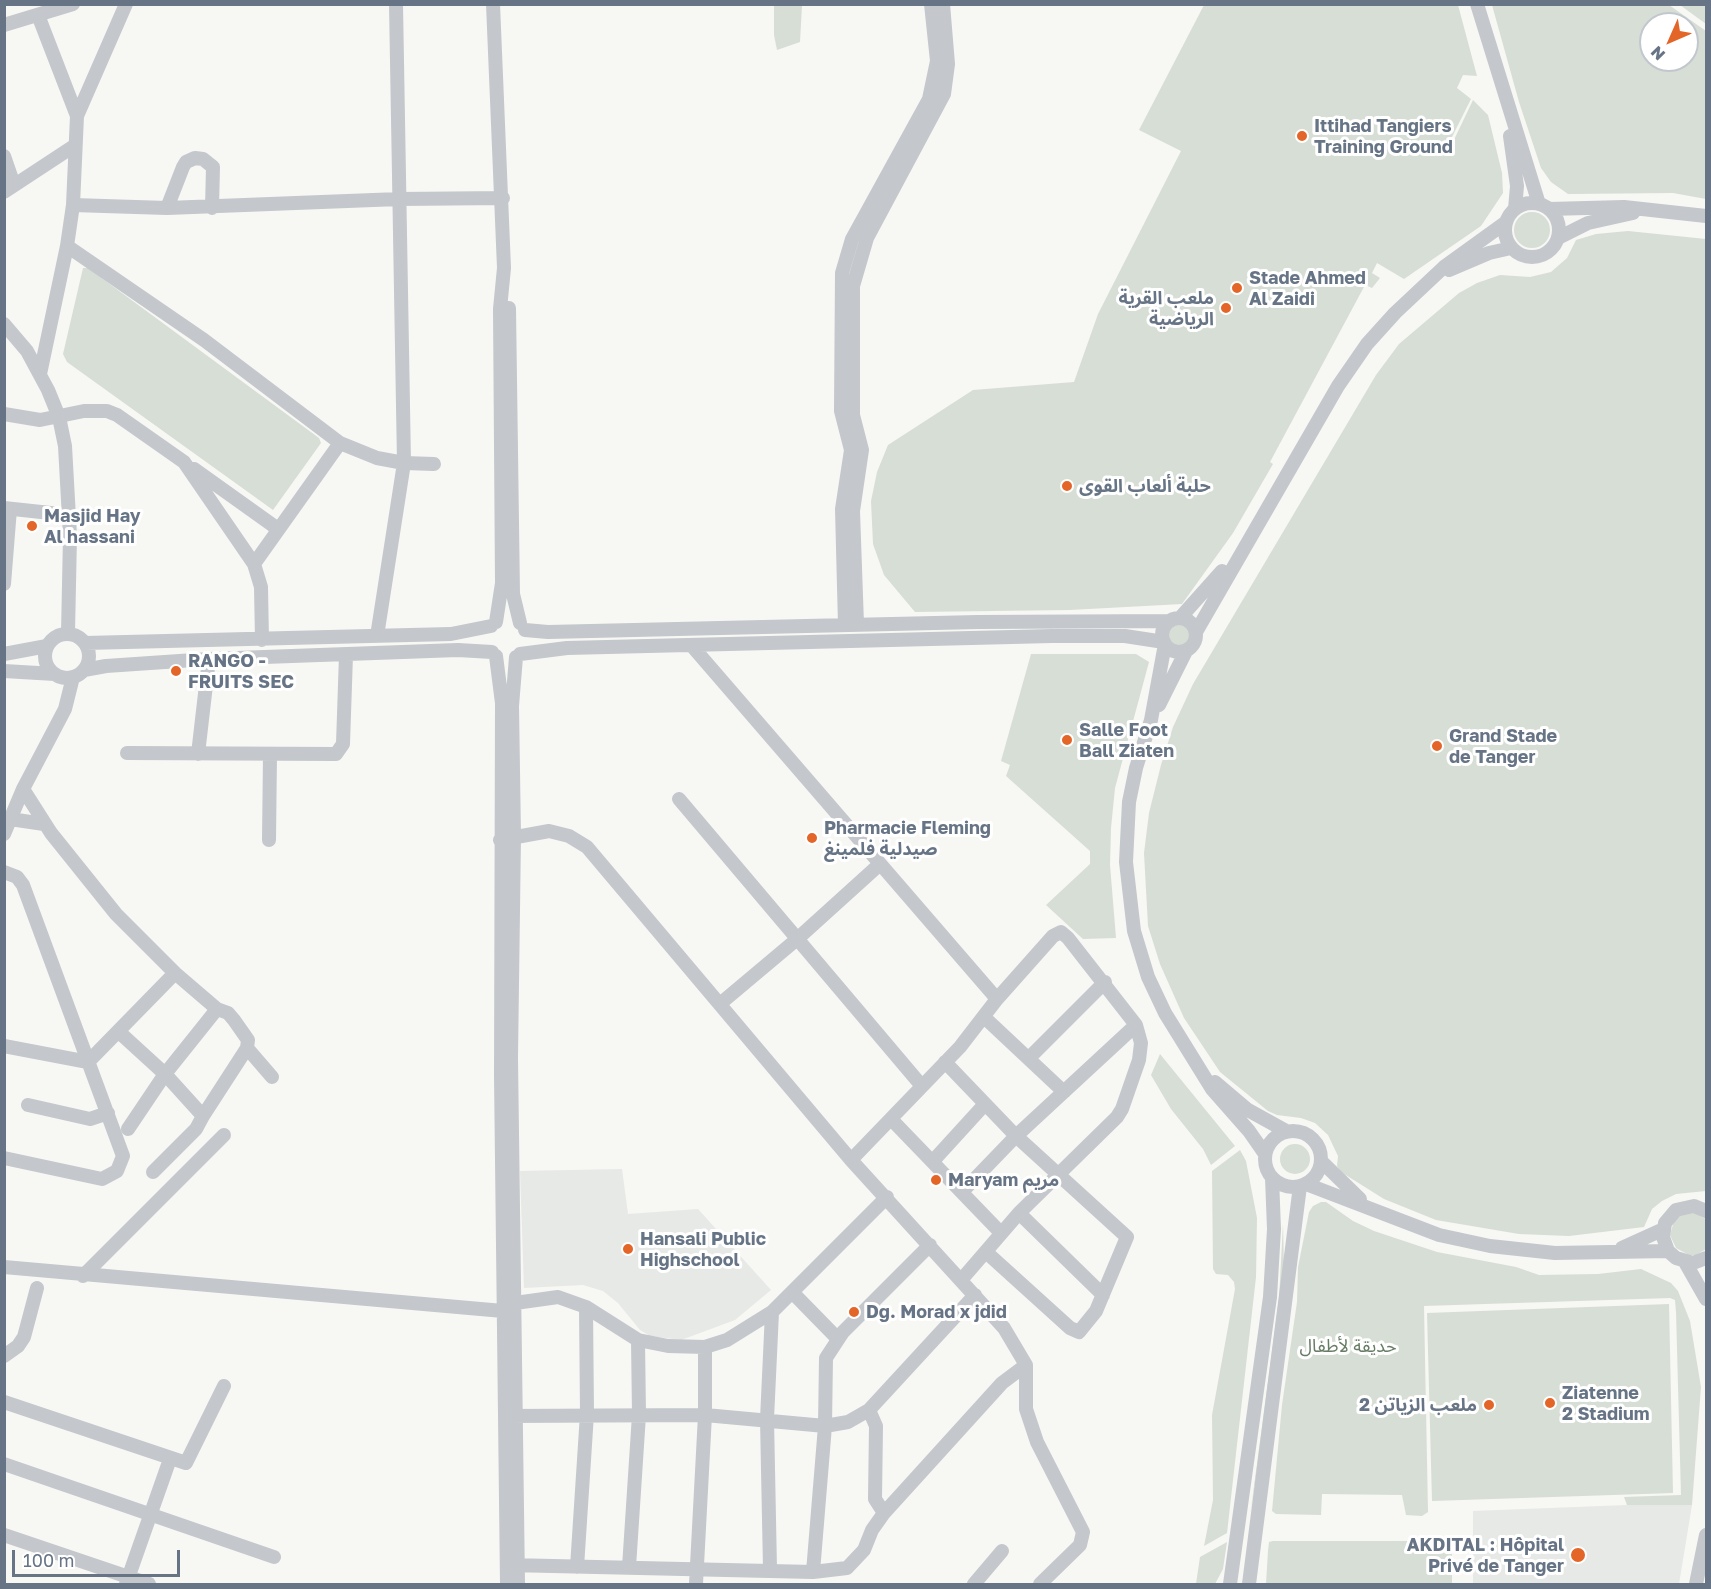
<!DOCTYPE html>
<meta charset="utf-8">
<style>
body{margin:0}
#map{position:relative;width:1711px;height:1589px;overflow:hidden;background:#f7f7f4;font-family:"Golos Text",sans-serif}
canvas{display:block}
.frame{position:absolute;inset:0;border:6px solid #667485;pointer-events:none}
.north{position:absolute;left:1639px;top:12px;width:60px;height:60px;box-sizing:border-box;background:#fff;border:2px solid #c2c7ce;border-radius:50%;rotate:225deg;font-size:16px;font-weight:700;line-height:24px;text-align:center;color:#667485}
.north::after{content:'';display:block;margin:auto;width:21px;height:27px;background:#e36528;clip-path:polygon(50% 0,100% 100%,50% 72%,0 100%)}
.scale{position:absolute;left:12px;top:1550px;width:168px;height:27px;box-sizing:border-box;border:3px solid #667485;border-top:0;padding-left:8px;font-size:18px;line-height:21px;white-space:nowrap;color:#667485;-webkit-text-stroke:4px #fff;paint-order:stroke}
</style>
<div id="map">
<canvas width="1711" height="1589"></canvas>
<div class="frame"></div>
<div class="north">N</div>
<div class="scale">100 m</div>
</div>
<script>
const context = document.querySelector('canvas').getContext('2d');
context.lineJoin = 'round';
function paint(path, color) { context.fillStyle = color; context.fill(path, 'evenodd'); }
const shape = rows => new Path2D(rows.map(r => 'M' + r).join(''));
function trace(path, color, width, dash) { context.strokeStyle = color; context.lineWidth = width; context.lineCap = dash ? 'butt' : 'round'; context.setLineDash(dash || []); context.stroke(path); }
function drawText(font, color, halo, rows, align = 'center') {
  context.font = font + ' "Golos Text","Noto Sans Arabic",sans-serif'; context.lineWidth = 6; context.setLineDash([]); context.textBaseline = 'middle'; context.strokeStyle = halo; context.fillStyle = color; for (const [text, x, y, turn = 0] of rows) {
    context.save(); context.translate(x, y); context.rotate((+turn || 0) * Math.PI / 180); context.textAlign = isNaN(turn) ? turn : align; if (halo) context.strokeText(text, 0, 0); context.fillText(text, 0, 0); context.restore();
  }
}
paint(shape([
 [622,1169,628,1214,698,1209,771,1290,735,1320,681,1340,650,1336,640,1330,618,1303,603,1291,583,1285,524,1288,520,1171],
 [1627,1505,1692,1505,1679,1584,1473,1584,1473,1511]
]), '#e7e9e7');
paint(shape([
 [774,5,802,5,800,42,777,50,774,35],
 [1204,5,1458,5,1477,76,1463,75,1457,88,1471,99,1449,143,1452,144,1473,100,1488,115,1502,173,1503,193,1481,226,1404,279,1377,263,1372,273,1380,278,1372,288,1365,285,1270,462,1273,464,1233,533,1182,604,1070,610,915,612,884,575,873,544,871,501,877,472,888,445,973,390,1074,382,1098,314,1181,151,1139,130],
 [1492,5,1669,5,1706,31,1706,199,1673,193,1568,194,1551,182,1541,168,1519,102],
 [1651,24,1687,24,1687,60,1651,60],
 [1680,5,1706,5,1706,24],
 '1514 230a18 18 0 1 1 36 0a18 18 0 1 1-36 0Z',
 [1628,231,1706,239,1706,1191,1676,1194,1662,1201,1652,1209,1644,1227,1569,1236,1519,1234,1436,1220,1384,1199,1341,1172,1337,1166,1338,1156,1328,1135,1315,1123,1301,1118,1277,1115,1268,1111,1220,1072,1184,1018,1160,964,1148,926,1144,853,1149,813,1161,765,1173,727,1193,684,1376,375,1399,344,1459,293,1477,283,1500,275,1530,277,1551,272,1567,258,1576,240,1596,234],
 [83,268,88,268,319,438,321,443,273,510,67,362,63,354],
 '1166 635a13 13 0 1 1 26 0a13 13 0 1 1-26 0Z',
 [1031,654,1136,654,1149,662,1115,788,1111,828,1110,865,1116,938,1083,939,1046,905,1090,864,1090,851,1006,776,1010,765,1001,761],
 [1160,1054,1235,1146,1211,1165,1203,1149,1171,1109,1151,1075],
 '1280 1159a15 15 0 1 1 30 0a15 15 0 1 1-30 0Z',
 [1240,1150,1246,1161,1257,1218,1256,1277,1227,1533,1204,1546,1213,1500,1212,1415,1235,1289,1234,1282,1228,1275,1216,1274,1213,1269,1212,1171],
 [1321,1202,1326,1202,1353,1221,1374,1231,1437,1252,1516,1267,1539,1275,1598,1274,1641,1269,1671,1283,1678,1291,1690,1321,1701,1387,1692,1505,1627,1505,1624,1497,1681,1495,1676,1312,1675,1300,1670,1298,1424,1306,1428,1512,1422,1516,1406,1515,1402,1495,1322,1494,1321,1515,1276,1514,1272,1511,1282,1405,1297,1302,1298,1267,1309,1212,1313,1206],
 [1694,1213,1706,1219,1706,1249,1696,1255,1689,1255,1676,1248,1670,1235,1674,1221,1680,1216],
 [1283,1224,1284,1266,1275,1352,1250,1516,1279,1299],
 [1669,1304,1673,1493,1432,1501,1427,1313],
 [1273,1541,1443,1541,1452,1543,1452,1584,1266,1584,1268,1551,1269,1542],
 [1227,1542,1223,1569,1215,1584,1196,1584,1200,1557]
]), '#d7ded5');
trace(shape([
 [493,4,504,268,500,309,502,583,496,622],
 [1477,4,1539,204],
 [38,15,77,116],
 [4,25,73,4],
 [1510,136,1517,186,1515,209],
 [4,156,14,185],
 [4,192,74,146],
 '1505 230a27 27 0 1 1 54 0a27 27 0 1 1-54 0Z',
 [73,205,167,208,183,167,186,162,195,158,203,159,213,167,212,208],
 [167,208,399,199,503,198],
 [1549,209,1624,207,1706,216],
 [1558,238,1588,223,1633,213],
 [67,246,204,340,340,443,377,458,404,463,434,464],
 [1449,270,1489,253,1511,248],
 [509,308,513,594,520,623],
 [4,324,27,351,48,390,59,417,65,446,70,536,68,633],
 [40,374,67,246,73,205,77,116,126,4],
 [4,414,40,420,84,411,107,411,117,415,184,462,254,564,261,587,262,640],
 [194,469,278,529],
 [4,508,69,515],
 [254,564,340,443],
 [4,584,10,509],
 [1180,618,1222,571],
 '1162 635a17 17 0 1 1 34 0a17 17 0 1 1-34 0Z',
 [857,624,853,511,862,450,853,415,853,286,867,238,944,94,948,64,943,4],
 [845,625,842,509,851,450,841,411,842,273,852,239,929,99,937,61,931,4],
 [525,630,548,632,978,622,1170,621],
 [1196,632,1338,386,1367,344,1395,313,1444,267,1505,223],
 '45 656a22 22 0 1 1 44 0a22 22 0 1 1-44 0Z',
 [377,636,404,463,396,4],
 [85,643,451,634,491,626],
 [1165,644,1151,720,1136,768,1129,802,1126,862,1134,931,1148,977,1165,1013,1212,1089,1249,1131,1265,1154],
 [692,646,997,999],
 [4,654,47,646],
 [520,654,567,648,1052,636,1125,636,1164,642],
 [496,656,502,703,501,1076,507,1584],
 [516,657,512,706,514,836,511,1058,518,1584],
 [84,670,106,666,209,659,458,650,492,652],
 [4,671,55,674],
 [1159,705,1186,651],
 [127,753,336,754,343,744,346,655],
 [198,754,209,659],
 [23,789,51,833,116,914,175,973,217,1009,165,1074,128,1129],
 [679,799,921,1085],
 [10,819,44,824],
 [4,834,23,789,65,709,73,677],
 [269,840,270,755],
 [500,840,549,831,569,836,587,847,851,1160,1004,1328,1026,1365,1026,1409,1037,1442,1083,1532,1080,1545,1040,1584],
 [4,872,17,877,23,885,123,1156,117,1171,102,1179,4,1158],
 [721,1003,796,940,880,864],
 [217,1009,228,1013,234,1020,248,1040,247,1048,272,1077],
 [984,1017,1064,1092],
 [119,1032,165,1074,203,1116,196,1129,153,1172],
 [4,1046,88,1062,175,973],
 [1030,1057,1105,982],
 [945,1062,1016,1136,1127,1237,1096,1311,1079,1332,1070,1328,986,1252],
 [1215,1082,1248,1110,1286,1131],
 [28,1105,90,1119,108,1113],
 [203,1116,247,1048],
 [891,1119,1000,1232],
 '1265 1159a28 28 0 1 1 56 0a28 28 0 1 1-56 0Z',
 [851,1160,960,1047,997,999,1053,936,1061,932,1068,938,1136,1025,1141,1043,1139,1060,1122,1109,1117,1117,1019,1213,962,1279],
 [933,1161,985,1104],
 [1321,1161,1360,1199],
 [1306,1184,1439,1235,1490,1246,1555,1253,1668,1251],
 [962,1192,1016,1136,1136,1025],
 [1706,1211,1694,1206,1676,1210,1665,1223,1663,1237,1668,1251,1676,1258,1693,1263,1706,1258],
 [1019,1213,1103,1295],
 [1622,1248,1664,1229],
 [1685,1262,1706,1299],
 [4,1267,503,1311],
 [83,1276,224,1135],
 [792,1292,837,1338],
 [508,1304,558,1297,586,1307,638,1340,668,1346,705,1347,727,1340,772,1312,887,1197],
 [4,1356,18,1346,24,1337,37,1288],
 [4,1402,186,1463,224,1386],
 [869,1410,876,1426,875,1499,884,1513],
 [507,1416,705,1415,825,1426,848,1422,869,1410,975,1295],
 [4,1464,274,1557],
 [4,1535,149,1584],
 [509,1565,813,1572,847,1568,864,1550,872,1530,884,1513,1002,1383,1026,1365],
 [577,1567,587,1414,586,1307],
 [629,1567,639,1415,638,1340],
 [770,1569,767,1419,772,1312],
 [813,1572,825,1426,826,1358,843,1332,930,1245],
 [126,1584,170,1459],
 [696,1584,705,1415,705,1347],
 [974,1584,1002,1551],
 [1230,1584,1270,1297,1274,1229,1272,1178],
 [1249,1584,1300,1186],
 [1696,1584,1706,1535]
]), '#c4c7cb', 14);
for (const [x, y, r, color] of [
 [1302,136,6,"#e36528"],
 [1237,288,6,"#e36528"],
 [1226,308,6,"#e36528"],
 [1067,486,6,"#e36528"],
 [32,526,6,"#e36528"],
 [176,671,6,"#e36528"],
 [1067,740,6,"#e36528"],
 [1437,746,6,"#e36528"],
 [812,838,6,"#e36528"],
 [936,1180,6,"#e36528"],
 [628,1249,6,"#e36528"],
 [854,1312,6,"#e36528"],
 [1550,1403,6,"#e36528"],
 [1489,1405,6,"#e36528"],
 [1578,1555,8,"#e36528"]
]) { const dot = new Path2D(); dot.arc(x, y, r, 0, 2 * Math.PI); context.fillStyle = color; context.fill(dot); trace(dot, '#fff', 2); }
drawText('bold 18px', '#667485', '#fff', [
 ["Ittihad Tangiers",1314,126],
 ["Training Ground",1314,147],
 ["Stade Ahmed",1249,278],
 ["Al Zaidi",1249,299],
 ["ملعب القرية",1214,298,"right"],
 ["الرياضية",1214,319,"right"],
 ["حلبة ألعاب القوى",1079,486],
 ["Masjid Hay",44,516],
 ["Al hassani",44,537],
 ["RANGO -",188,661],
 ["FRUITS SEC",188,682],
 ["Salle Foot",1079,730],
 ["Ball Ziaten",1079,751],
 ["Grand Stade",1449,736],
 ["de Tanger",1449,757],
 ["Pharmacie Fleming",824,828],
 ["صيدلية فلمينغ",824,849],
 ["Maryam مريم",948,1180],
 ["Hansali Public",640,1239],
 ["Highschool",640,1260],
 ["Dg. Morad x jdid",866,1312],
 ["Ziatenne",1562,1393],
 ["2 Stadium",1562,1414],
 ["ملعب الزياتن 2",1477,1405,"right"],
 ["AKDITAL : Hôpital",1564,1545,"right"],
 ["Privé de Tanger",1564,1566,"right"]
], 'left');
drawText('18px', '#677c65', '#fff', [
 ["حديقة لأطفال",1348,1346]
]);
</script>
